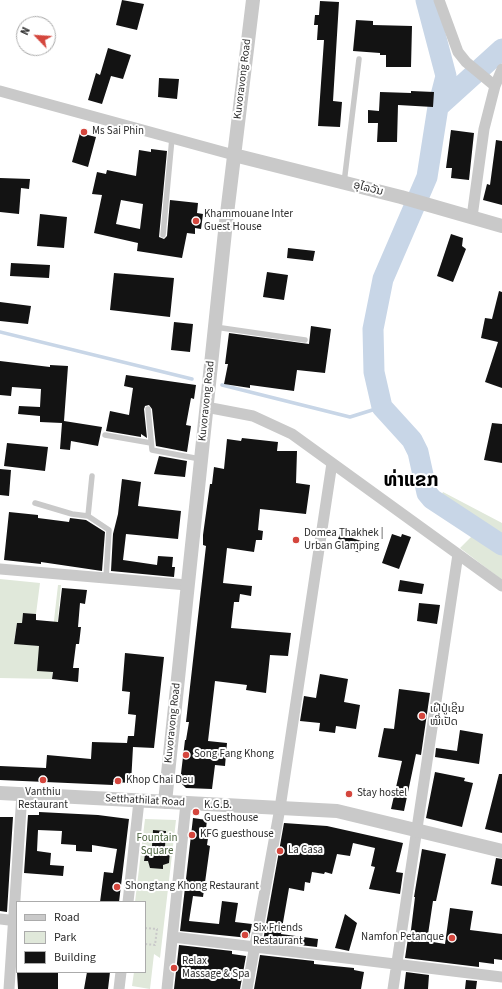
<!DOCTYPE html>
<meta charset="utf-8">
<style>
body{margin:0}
#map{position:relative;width:502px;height:989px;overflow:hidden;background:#fff;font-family:"Source Sans 3",sans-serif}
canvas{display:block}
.legend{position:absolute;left:16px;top:901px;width:130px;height:72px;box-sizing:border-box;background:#fff;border:1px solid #ababab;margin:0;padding:5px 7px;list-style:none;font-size:12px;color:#2c2c2c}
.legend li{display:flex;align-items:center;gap:8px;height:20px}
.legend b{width:20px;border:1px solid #ababab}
.north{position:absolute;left:16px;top:16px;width:40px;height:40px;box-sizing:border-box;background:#fff;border:1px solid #ababab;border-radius:50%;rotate:295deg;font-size:11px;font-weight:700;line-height:16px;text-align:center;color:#2c2c2c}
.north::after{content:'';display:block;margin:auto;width:14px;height:18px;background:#d4463d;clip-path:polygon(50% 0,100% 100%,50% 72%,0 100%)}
</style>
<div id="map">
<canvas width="502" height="989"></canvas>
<ul class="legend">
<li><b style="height:5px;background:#c9c9c9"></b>Road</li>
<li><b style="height:11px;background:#e0e8da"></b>Park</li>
<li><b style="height:11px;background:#131313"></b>Building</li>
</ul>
<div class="north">N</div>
</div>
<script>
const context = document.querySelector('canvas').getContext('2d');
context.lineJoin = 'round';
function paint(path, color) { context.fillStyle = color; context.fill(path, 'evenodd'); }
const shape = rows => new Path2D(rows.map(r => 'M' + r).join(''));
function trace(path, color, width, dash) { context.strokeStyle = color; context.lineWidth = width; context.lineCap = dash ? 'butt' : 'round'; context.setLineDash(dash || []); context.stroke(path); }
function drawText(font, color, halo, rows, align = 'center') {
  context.font = font + ' "Source Sans 3","Noto Sans Lao",sans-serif'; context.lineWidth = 4; context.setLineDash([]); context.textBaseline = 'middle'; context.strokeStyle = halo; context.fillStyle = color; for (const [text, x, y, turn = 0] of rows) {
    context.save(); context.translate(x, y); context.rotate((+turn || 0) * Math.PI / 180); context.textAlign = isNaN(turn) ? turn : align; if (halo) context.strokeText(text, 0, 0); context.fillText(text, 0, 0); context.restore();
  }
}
paint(shape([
 [443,492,502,523,502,539,439,499],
 [474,534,502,555,502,580,460,548],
 [0,579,40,583,36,614,23,613,22,623,17,623,14,643,40,646,52,638,58,585,61,585,52,679,0,678],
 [145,819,176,820,160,958,154,954,150,989,132,986,134,972,145,972,145,902,135,902]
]), '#e0e8da');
trace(shape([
 [0,332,192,379],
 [222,385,350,417,382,407]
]), '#c8d6e7', 3.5);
trace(shape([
 [426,0,446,76,438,107],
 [502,49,438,107,427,177,383,279,373,329,374,372,382,407,412,440,418,452,427,493,432,499,502,545]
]), '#c8d6e7', 21);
paint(shape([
 [122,0,144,4,137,30,116,25],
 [320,1,339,2,333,101,342,102,340,127,318,126,324,40,317,40,318,25,314,25,315,15,319,15],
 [356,20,373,21,373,25,412,26,411,67,386,67,386,55,380,55,380,53,353,51],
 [108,48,131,55,123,79,111,76,102,104,88,100,96,73,100,75],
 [159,78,179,79,177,99,158,97],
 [411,91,434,92,433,107,398,105,397,142,377,142,378,123,368,123,368,110,379,111,380,92,411,93],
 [451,130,474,133,469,180,451,178,452,168,446,168],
 [80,133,96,137,88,167,72,162],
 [496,140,502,141,502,205,483,200,487,184,490,185],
 [151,149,167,151,159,237,164,239,167,236,170,200,198,203,197,213,203,214,201,229,195,228,195,234,187,233,182,258,137,251,138,243,94,233,102,195,92,194,97,172,106,174,107,170,136,176,139,150,151,152],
 [121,200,143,204,140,229,116,224],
 [0,178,30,179,29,189,21,188,19,214,0,212],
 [40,214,67,217,64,248,37,246],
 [451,234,463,238,462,246,466,249,453,282,437,276],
 [288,248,315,251,313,261,287,258],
 [11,263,50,265,49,278,10,276],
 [267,272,288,275,284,300,263,297],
 [114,273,174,278,170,317,110,310],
 [499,291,502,292,502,388,485,382,498,342,481,338,485,318,492,319],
 [0,302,31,306,28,324,0,321],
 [174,322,193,324,190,352,171,350],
 [311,326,331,329,325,373,297,370,294,391,250,385,250,388,224,384,228,364,225,364,229,333,309,344],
 [0,361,50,367,50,365,68,366,64,421,102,427,98,446,71,441,70,450,60,449,62,423,40,422,40,416,18,414,19,406,40,407,41,389,12,387,11,396,0,395],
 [126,375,196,385,194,399,191,398,186,425,191,426,187,452,156,446,152,409,149,405,145,406,144,409,147,438,141,434,141,437,106,431,110,411,129,415,133,388,124,386],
 [492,423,502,424,502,463,484,460],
 [242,438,278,442,277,451,297,451,296,483,310,485,306,514,260,509,258,530,263,531,262,540,256,540,254,552,227,548,223,583,252,586,251,596,240,594,239,602,234,602,231,628,291,633,288,656,270,655,266,693,246,690,247,685,215,681,208,741,227,743,225,766,215,765,212,789,186,788,180,782,185,740,186,740,189,722,186,722,206,546,203,545,203,535,210,484,212,484,214,467,224,469,227,439,241,441],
 [7,443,48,447,45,471,4,466],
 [159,456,187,461,185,477,154,474],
 [0,469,11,470,9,496,0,495],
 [122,479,141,482,138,506,181,511,178,539,126,534,123,560,157,565,158,556,173,557,172,567,175,567,174,577,111,571,113,534,118,514],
 [9,512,38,515,38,518,69,522,70,518,86,520,105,532,102,571,41,562,41,564,4,560],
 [340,534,364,542,360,553,336,544],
 [392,534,401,537,402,534,411,537,399,569,382,563],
 [400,580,424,584,422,594,398,591],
 [62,588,87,590,85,604,80,603,78,627,81,627,79,644,76,644,73,668,79,668,78,682,52,679,53,672,37,671,39,646,14,644,17,623,22,623,23,613,36,614,36,620,58,622],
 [419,603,440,605,437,624,417,621],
 [125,653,164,657,154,748,133,747,131,783,113,782,113,785,0,780,0,766,46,768,47,755,91,759,92,742,127,743,128,736,134,736,136,715,128,714,130,692,122,691],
 [320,674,348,679,344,702,360,705,356,729,336,726,335,733,319,731,320,723,300,721,304,696,316,698],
 [399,689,430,693,421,755,416,754,404,811,391,809,402,761,378,757,384,728,394,729],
 [460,730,483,734,479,764,435,757,436,748,457,751],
 [435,772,465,778,464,781,473,783,462,827,426,818],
 [499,774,502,774,502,833,485,829],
 [39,812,98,815,129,819,119,902,100,902,104,872,113,873,117,849,92,845,92,852,76,851,76,845,61,844,62,831,38,830,37,851,51,853,50,865,64,866,63,876,24,873,28,815,39,815],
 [0,817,13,817,7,912,0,911],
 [193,818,207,820,205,837,208,838,207,845,210,846,203,897,193,896,189,921,219,924,222,901,238,903,235,922,252,924,249,938,180,931],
 [284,823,327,826,403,843,396,872,403,873,400,894,369,889,375,867,371,866,375,848,353,843,350,856,337,854,332,874,325,872,324,874,312,872,310,883,305,882,304,891,289,888,281,934,318,939,317,947,263,941],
 [153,830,166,831,165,847,167,848,167,851,170,851,169,863,163,865,163,869,150,868,148,861,144,861,146,848,152,846],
 [422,849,446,854,436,901,433,901,427,941,445,944,450,908,473,911,470,930,502,934,502,960,494,959,494,964,479,962,479,967,405,958,408,938,410,938,415,897,414,897],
 [496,858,502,859,502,886,491,884],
 [345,914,357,923,349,951,335,948],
 [179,945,232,951,232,954,246,956,240,989,174,989],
 [260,955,314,961,314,964,354,968,354,970,364,972,361,989,254,989],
 [17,972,58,972,58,989,18,989],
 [87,972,110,972,108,989,84,989],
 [406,972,429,975,428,989,404,989],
 [466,980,477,981,476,989,465,989]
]), '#131313');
trace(shape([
 [145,928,157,929,155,945,145,944]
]), '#c9c9c9', 2, [2, 2]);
trace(shape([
 [344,183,359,59],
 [163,235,172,138],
 [215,327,305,340],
 [148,409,152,450,200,459],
 [105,435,151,443],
 [92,476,88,516,109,530,106,578],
 [35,503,72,514,88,516]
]), '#c9c9c9', 5.5);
trace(shape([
 [439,0,458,52,466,62,495,86],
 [0,91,234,155],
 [472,217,484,129,495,86,502,69],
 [206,407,253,416,292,434,502,586],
 [0,569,187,585],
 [128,902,139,801],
 [0,919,17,921],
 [173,937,502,977],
 [9,989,22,794],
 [119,989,121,972],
 [167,989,186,803],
 [247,989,280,808,332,463],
 [393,989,458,554]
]), '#c9c9c9', 11);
trace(shape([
 [234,155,401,197,502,226],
 [0,793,337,811,502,851],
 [165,802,226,222,253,0]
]), '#c9c9c9', 14);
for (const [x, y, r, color] of [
 [84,132,4,"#d4463d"],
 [196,221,4,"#d4463d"],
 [296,540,4,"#d4463d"],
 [422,716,4,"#d4463d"],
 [186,755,4,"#d4463d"],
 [43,780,4,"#d4463d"],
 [118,781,4,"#d4463d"],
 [349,794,4,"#d4463d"],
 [196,812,4,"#d4463d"],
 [192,835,4,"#d4463d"],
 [280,851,4,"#d4463d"],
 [117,887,4,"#d4463d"],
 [245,935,4,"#d4463d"],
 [452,938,4,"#d4463d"],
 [174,968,4,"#d4463d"]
]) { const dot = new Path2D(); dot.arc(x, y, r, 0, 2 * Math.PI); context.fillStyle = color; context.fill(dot); trace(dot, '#fff', 1.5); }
drawText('11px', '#2c2c2c', '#fff', [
 ["Kuvoravong Road",243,79,-83],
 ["ອຸໄລວັນ",368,189,14],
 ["Kuvoravong Road",207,401,-84],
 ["Kuvoravong Road",173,723,-84],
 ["Setthathilat Road",145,801,3]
]);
drawText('11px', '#2c2c2c', '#fff', [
 ["Ms Sai Phin",92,132],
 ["Khammouane Inter",204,215],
 ["Guest House",204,228],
 ["Domea Thakhek |",304,534],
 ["Urban Glamping",304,547],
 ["ເຝີປູ່ເຊີນ",430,710],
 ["ໝີ່ເປັດ",430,723],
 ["Song Fang Khong",194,755],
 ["Khop Chai Deu",126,781],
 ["Vanthiu",43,793,"center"],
 ["Restaurant",43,806,"center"],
 ["Stay hostel",357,794],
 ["K.G.B.",204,806],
 ["Guesthouse",204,819],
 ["KFG guesthouse",200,835],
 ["La Casa",288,851],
 ["Shongtang Khong Restaurant",125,887],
 ["Six Friends",253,929],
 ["Restaurant",253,942],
 ["Namfon Petanque",444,938,"right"],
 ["Relax",182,962],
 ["Massage & Spa",182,975]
], 'left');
drawText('11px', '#4a633e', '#fff', [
 ["Fountain",157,839],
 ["Square",157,852]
]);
drawText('bold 19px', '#000', '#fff', [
 ["ທ່າແຂກ",411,482]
]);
</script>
